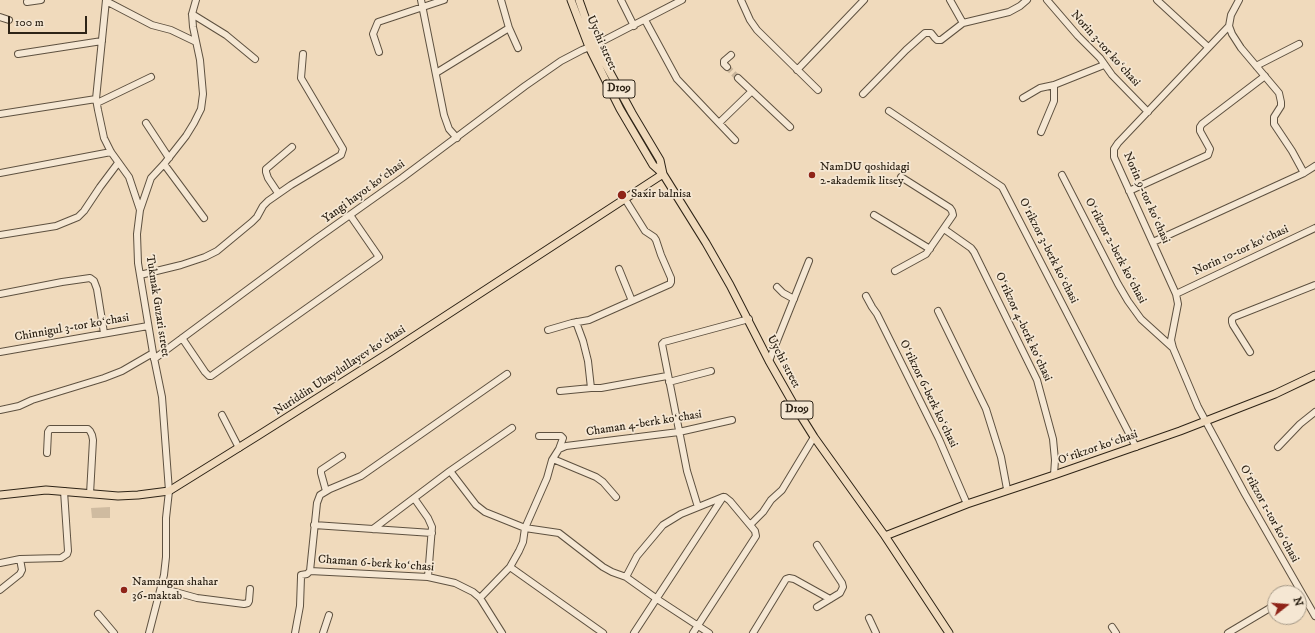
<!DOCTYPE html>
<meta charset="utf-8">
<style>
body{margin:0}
#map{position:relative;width:1315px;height:633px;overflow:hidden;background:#f0dabc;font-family:"IM FELL DW Pica",serif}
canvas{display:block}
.north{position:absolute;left:1267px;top:585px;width:40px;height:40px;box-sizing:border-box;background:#f5e7d3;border:1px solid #a59987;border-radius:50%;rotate:73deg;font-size:11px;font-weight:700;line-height:16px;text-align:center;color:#2d2316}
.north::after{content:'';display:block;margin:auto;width:14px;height:18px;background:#8f2418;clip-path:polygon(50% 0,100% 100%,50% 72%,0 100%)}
.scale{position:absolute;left:8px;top:16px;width:79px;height:18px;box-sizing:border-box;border:2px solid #2d2316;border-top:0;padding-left:5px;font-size:12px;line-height:14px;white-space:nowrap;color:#2d2316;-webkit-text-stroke:3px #f5e7d3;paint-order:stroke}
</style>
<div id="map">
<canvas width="1315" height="633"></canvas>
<div class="north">N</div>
<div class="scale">100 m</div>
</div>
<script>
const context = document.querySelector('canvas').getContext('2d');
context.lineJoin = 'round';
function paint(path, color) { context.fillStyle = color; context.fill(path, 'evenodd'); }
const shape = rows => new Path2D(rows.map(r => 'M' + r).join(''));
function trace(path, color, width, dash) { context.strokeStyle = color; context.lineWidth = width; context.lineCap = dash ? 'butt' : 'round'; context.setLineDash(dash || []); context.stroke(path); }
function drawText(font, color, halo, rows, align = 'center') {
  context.font = font + ' "IM FELL DW Pica",serif'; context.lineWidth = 3.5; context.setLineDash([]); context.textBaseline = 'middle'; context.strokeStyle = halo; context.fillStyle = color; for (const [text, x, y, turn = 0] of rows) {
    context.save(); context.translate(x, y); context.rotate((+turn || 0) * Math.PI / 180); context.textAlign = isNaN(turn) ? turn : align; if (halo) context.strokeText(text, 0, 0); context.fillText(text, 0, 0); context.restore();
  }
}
paint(shape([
 [110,507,110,518,92,518,91,508]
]), '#cfbba0');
trace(shape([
 [727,67,738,78]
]), '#c9b59b', 6, [6, 3]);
const minor = shape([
 [106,0,96,99,98,110,104,138,111,152,129,177,140,210],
 [421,0,444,115,449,129,457,138],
 [621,0,634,26],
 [741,0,750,20,757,30,818,90],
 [950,0,963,23],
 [1047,0,1078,36,1100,58,1112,75,1148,112],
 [1157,0,1208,47],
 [1239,0,1231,15,1229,26,1232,34,1241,48,1279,93,1281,102,1281,106,1274,117,1274,124,1292,151,1304,173],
 [106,1,152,25,171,30,196,42],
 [27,2,41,0],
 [192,14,226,35,255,59],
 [0,17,9,20],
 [645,20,677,79,735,140],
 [1229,26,1118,143,1114,149,1114,157,1176,294,1178,304,1171,340,1173,348,1198,407,1245,494,1315,616],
 [509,28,518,48],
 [379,52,373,34,378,22,444,0],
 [18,54,102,41],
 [1256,66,1299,44],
 [727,67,724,64,724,61,731,55],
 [797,70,864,0],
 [436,73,509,28,501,0],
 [738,78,790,127],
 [863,94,906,50,925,33,931,33,935,38,937,40,941,40,963,23,1009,12,1020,6,1027,0],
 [1023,98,1040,88,1054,85],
 [97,103,151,77],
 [889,111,1002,187,1136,447],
 [0,114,96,99],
 [146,123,169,158],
 [719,123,752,91],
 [1041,132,1054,101,1054,85,1104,65],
 [164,164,204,218],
 [0,173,111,152],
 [1062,175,1118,284,1128,301,1141,319,1173,348],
 [1129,191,1208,155,1210,149,1200,131,1200,127,1202,124,1265,76],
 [278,193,268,178,266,172,266,169,292,147],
 [874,215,930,249],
 [944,229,971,248,974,252,1037,380,1053,439,1055,460,1054,475],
 [0,235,56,226,78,217,84,211,100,187,118,163],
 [1153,242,1304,173,1315,166],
 [619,269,632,301],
 [895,271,926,254,953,215,952,211,950,208,901,177],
 [140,275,181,265,205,257,217,251,252,222,257,217,263,206,268,201,291,185,341,155,343,149,301,78,303,54],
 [777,287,783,293,794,299],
 [0,294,62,282,90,278,94,281,97,289,104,333],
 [1176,294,1315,228],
 [866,296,872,307,877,314,939,439,967,504],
 [938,311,986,409,1001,457,1007,489],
 [576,322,583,341,588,361,591,388,601,388,667,376],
 [548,330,572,323,589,320,670,284,671,282,671,278,661,255,656,240,654,237,645,231,625,199],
 [182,338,205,372,209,376,211,376,379,257,350,215],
 [0,352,148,326],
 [1250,352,1233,325,1232,322,1232,319,1234,317,1315,285],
 [154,359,316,239,402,178,525,86,561,61,582,50,595,45,682,0],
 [769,361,809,261],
 [669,382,711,371],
 [560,391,591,388],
 [0,410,19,406,32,400,104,378,122,371,153,353],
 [222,415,239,448],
 [539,436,561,436,563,438,559,449],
 [1278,447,1300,424,1315,412],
 [47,453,48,432,50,429,88,429,90,431,92,435,93,440,90,494],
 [553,459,596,477,603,482,616,497],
 [450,471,476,505,485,512,525,528,559,533,603,567,612,572,626,577,657,599,709,633],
 [326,491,321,473,321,470,342,456],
 [414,498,428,518,432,527,428,577],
 [698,507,687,471,662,344,664,342,749,319],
 [314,525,432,533],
 [750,525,763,512,771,500,782,490,814,437],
 [373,529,450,471,512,428],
 [817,545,842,583,843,587,840,593,817,607],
 [0,563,20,559,61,558,67,554,68,551,64,491],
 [510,567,603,633],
 [310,571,317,503,320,495,330,489,361,476,507,374],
 [626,577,637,556,663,525,681,514,723,497],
 [161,588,197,598,244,604,248,603,249,601,250,589],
 [0,590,20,574,22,570,20,559],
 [480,598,510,567,519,551,523,542,525,528,547,478,552,460,559,449,566,446,679,432,732,420],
 [98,614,114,633],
 [869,618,876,633],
 [1112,627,1116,633],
 [149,633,164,575,166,557,166,518,169,491,162,397,153,353,138,263,137,234,140,210,151,178,164,164,186,136,194,123,201,109,203,94,200,60,193,27,192,14,196,0],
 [295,633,300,606,301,577,301,575,307,574,310,571,428,577,455,583,473,592,480,598,502,633],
 [323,633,329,615],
 [634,633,723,497,725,497,730,501,755,531,756,536,693,633],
 [753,633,786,579,789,578,794,579,830,599],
 [1228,633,1275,605]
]);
const major = shape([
 [571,0,589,47,620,109,653,165,663,174,706,243,730,285,769,361,794,405,814,437,885,536,949,633],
 [579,0,595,45,632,113,660,160,663,174],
 [0,495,46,490,118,496,138,495,169,491,259,435,390,352,663,174],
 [885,536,967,504,1054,475,1180,431,1275,394,1315,375]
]);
trace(minor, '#5e5140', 8);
trace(major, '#2d2316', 9);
trace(minor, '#f5e7d3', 6);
trace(major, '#f0dabc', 7);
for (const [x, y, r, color] of [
 [812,175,4,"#8f2418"],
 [622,195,5,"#8f2418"],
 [124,590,4,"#8f2418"]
]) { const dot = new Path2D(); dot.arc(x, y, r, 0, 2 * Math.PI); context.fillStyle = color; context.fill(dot); trace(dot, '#f5e7d3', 1.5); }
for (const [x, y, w] of [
 [619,89,32],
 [797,410,32]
]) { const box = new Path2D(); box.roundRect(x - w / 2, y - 9, w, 18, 3); context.fillStyle = '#f5e7d3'; context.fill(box); trace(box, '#2d2316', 1); }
drawText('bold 11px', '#2d2316', null, [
 ["D109",619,89],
 ["D109",797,410]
]);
drawText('12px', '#2d2316', '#f5e7d3', [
 ["Uychi street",601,43,66],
 ["Norin 3-tor koʻchasi",1105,49,48],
 ["Yangi hayot koʻchasi",364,192,-36],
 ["Norin 9-tor koʻchasi",1146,198,66],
 ["Oʻrikzor 3-berk koʻchasi",1048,251,63],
 ["Oʻrikzor 2-berk koʻchasi",1115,251,62],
 ["Norin 10-tor koʻchasi",1241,251,-25],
 ["Tukmak Guzari street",157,306,81],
 ["Oʻrikzor 4-berk koʻchasi",1023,327,65],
 ["Chinnigul 3-tor koʻchasi",72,328,-10],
 ["Uychi street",783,362,62],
 ["Nuriddin Ubaydullayev koʻchasi",340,371,-33],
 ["Oʻrikzor 6-berk koʻchasi",928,394,64],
 ["Chaman 4-berk koʻchasi",644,424,-9],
 ["Oʻrikzor koʻchasi",1098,448,-19],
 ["Oʻrikzor 1-tor koʻchasi",1269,514,61],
 ["Chaman 6-berk koʻchasi",376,564,4]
]);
drawText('12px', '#2d2316', '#f5e7d3', [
 ["NamDU qoshidagi",820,168],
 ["2-akademik litsey",820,182],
 ["Saxir balnisa",631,195],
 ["Namangan shahar",132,583],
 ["36-maktab",132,597]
], 'left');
</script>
